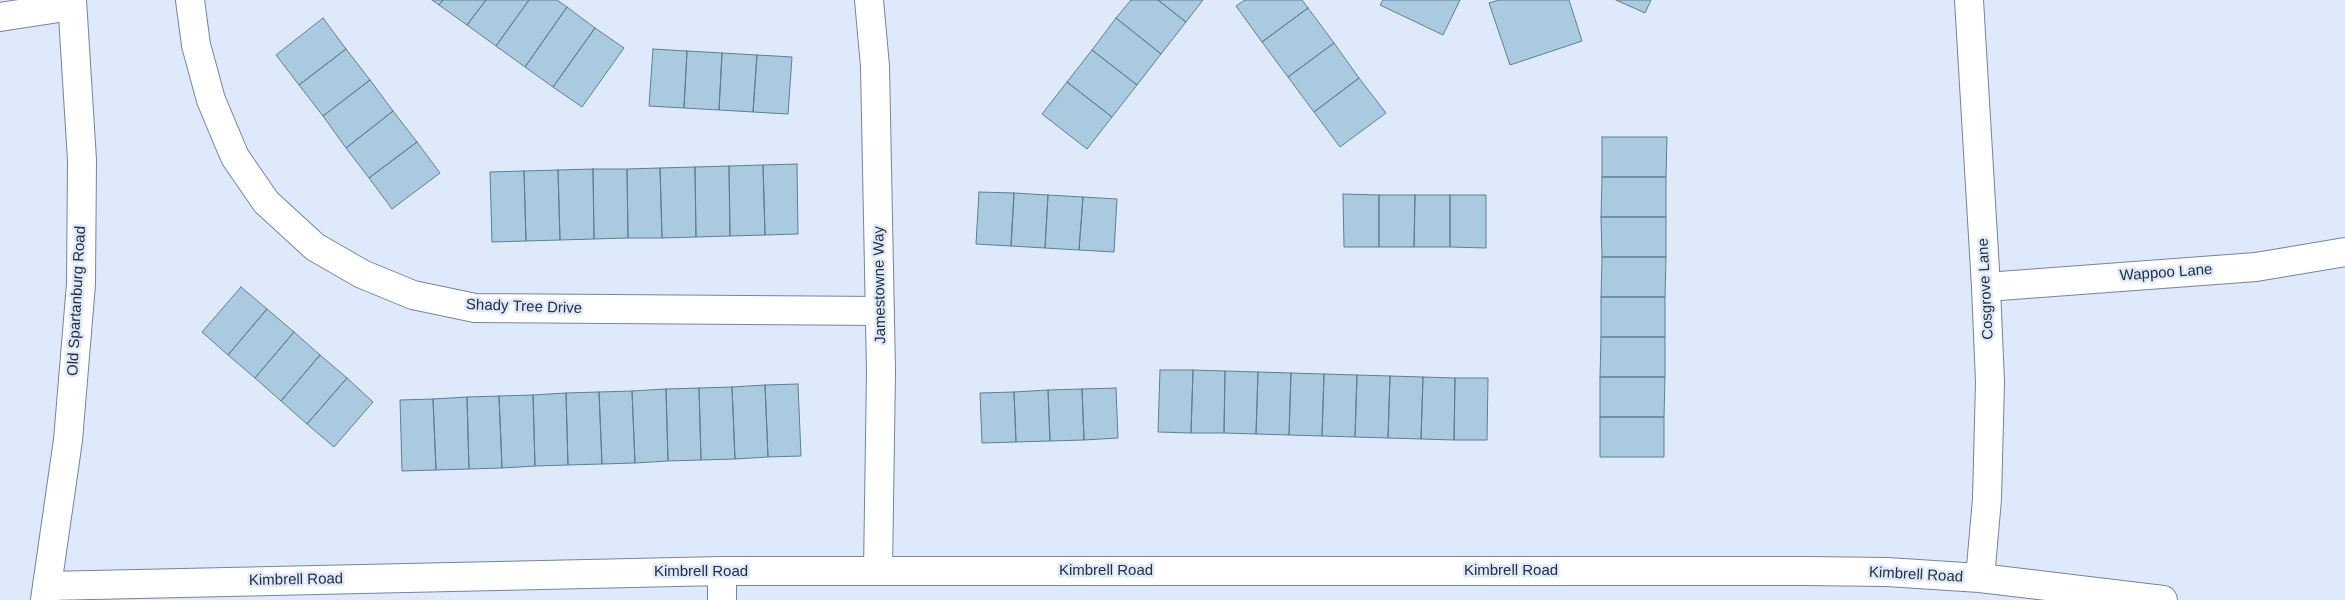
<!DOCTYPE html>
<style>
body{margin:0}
canvas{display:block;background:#deeafc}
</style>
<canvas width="2345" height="600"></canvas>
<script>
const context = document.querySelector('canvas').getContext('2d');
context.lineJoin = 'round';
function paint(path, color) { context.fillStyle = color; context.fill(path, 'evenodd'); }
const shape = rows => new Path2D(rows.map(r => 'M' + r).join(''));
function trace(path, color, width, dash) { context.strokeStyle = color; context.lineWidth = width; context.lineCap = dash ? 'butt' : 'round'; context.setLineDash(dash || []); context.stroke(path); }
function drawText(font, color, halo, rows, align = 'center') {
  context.font = font + ' Helvetica,sans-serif'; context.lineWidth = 5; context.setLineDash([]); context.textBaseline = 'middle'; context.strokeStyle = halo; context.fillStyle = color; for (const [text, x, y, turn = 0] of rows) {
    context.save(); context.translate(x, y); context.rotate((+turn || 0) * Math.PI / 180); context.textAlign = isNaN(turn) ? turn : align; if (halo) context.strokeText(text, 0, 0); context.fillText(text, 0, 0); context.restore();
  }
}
const building = shape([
 [432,0,443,0,439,5,432,0],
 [443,0,486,0,467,25,439,5,443,0],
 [486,0,529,0,496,46,467,25,486,0],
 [529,0,557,0,567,7,525,67,496,46,529,0],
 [1131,0,1158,0,1186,22,1161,54,1116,18,1131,0],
 [1158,0,1203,0,1186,22,1158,0],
 [1245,0,1302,0,1308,8,1262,42,1236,6,1245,0],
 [1383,0,1460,0,1443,35,1380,5,1383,0],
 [1499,0,1569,0,1582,41,1510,65,1489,3,1499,0],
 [1616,0,1651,0,1645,13,1616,0],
 [567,7,595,28,553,87,525,67,567,7],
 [1308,8,1334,43,1288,77,1262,42,1308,8],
 [323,18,346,49,299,85,276,55,323,18],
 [1116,18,1161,54,1137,85,1092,50,1116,18],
 [595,28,624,48,582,107,553,87,595,28],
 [1334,43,1359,78,1314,112,1288,77,1334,43],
 [346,49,370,80,323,116,299,85,346,49],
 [653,49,687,51,684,108,649,106,653,49],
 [1092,50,1137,85,1112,117,1067,82,1092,50],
 [687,51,722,53,719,110,684,108,687,51],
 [722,53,757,55,753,112,719,110,722,53],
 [757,55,792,57,788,114,753,112,757,55],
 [1359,78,1386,113,1340,147,1314,112,1359,78],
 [370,80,393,111,346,148,323,116,370,80],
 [1067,82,1112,117,1087,149,1042,114,1067,82],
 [393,111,417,142,369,178,346,148,393,111],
 [1602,137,1667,137,1666,177,1602,177,1602,137],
 [417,142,440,173,392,209,369,178,417,142],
 [797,164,798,234,765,235,763,165,797,164],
 [763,165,765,235,730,236,729,166,763,165],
 [729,166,730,236,696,237,695,167,729,166],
 [695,167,696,237,662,238,660,168,695,167],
 [660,168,662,238,628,238,627,169,660,168],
 [593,169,594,239,560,240,558,170,593,169],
 [593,169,627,169,628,238,594,239,593,169],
 [558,170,560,240,526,241,524,171,558,170],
 [524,171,526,241,492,242,490,172,524,171],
 [1602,177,1666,177,1666,217,1601,217,1602,177],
 [979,192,1014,193,1011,246,976,244,979,192],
 [1014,193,1048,195,1045,248,1011,246,1014,193],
 [1343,194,1379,195,1379,247,1344,247,1343,194],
 [1048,195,1083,197,1079,250,1045,248,1048,195],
 [1379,195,1415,195,1414,247,1379,247,1379,195],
 [1415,195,1450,195,1450,247,1414,247,1415,195],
 [1450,195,1486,195,1486,248,1450,247,1450,195],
 [1083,197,1117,199,1114,252,1079,250,1083,197],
 [1601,217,1666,217,1666,257,1602,257,1601,217],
 [1602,257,1666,257,1665,297,1601,297,1602,257],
 [241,287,267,309,228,355,202,332,241,287],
 [1601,297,1665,297,1665,337,1601,337,1601,297],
 [267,309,294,332,255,378,228,355,267,309],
 [294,332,320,355,281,401,255,378,294,332],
 [1601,337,1665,337,1665,377,1600,377,1601,337],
 [320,355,347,378,307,424,281,401,320,355],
 [1160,370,1193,370,1191,433,1158,432,1160,370],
 [1193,370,1225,371,1224,433,1191,433,1193,370],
 [1225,371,1258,372,1256,434,1224,433,1225,371],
 [1258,372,1291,373,1289,435,1256,434,1258,372],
 [1291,373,1324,374,1322,436,1289,435,1291,373],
 [1324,374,1357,375,1355,437,1322,436,1324,374],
 [1357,375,1390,376,1388,438,1355,437,1357,375],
 [1390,376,1423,377,1421,439,1388,438,1390,376],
 [1423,377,1455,378,1454,440,1421,439,1423,377],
 [1600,377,1665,377,1664,417,1600,417,1600,377],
 [347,378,373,402,334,447,307,424,347,378],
 [1455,378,1488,378,1487,440,1454,440,1455,378],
 [798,384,801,456,768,457,765,385,798,384],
 [765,385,768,457,735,459,732,387,765,385],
 [732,387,735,459,701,460,699,388,732,387],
 [699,388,701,460,668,461,666,389,699,388],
 [1116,388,1118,438,1084,440,1082,389,1116,388],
 [666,389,668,461,635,463,632,391,666,389],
 [1082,389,1084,440,1050,441,1048,390,1082,389],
 [1048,390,1050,441,1016,442,1014,392,1048,390],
 [632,391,635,463,602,464,599,392,632,391],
 [599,392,602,464,568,465,566,393,599,392],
 [1014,392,1016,442,982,443,980,393,1014,392],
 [566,393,568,465,535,466,533,395,566,393],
 [533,395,535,466,502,468,499,396,533,395],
 [499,396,502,468,469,469,467,397,499,396],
 [467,397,469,469,436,470,433,399,467,397],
 [433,399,436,470,402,471,400,400,433,399],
 [1600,417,1664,417,1664,457,1600,457,1600,417]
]);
paint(building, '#aacae0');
trace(building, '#5f7e92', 1);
const minor = shape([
 [190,0,196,45,211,100,235,157,266,202,315,247,362,274,413,295,475,308,880,311],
 [869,0,875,66,881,371,878,571],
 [1969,0,1986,287,1990,382,1987,499,1980,578],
 [0,17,72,6],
 [1986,287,2256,267,2345,252],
 [722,571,722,600],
 [47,586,722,571,1805,571,1887,572,1980,578,2163,600]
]);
const major = shape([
 [45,600,68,440,81,284,82,160,72,0]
]);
trace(minor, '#7385a1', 30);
trace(major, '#7385a1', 30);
trace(minor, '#fff', 28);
trace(major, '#fff', 28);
drawText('15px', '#272f3a', '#deeafc', [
 ["Wappoo Lane",2166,273,-4],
 ["Jamestowne Way",880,285,-91],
 ["Cosgrove Lane",1986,289,-93],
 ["Old Spartanburg Road",77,301,-87],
 ["Shady Tree Drive",524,307,2],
 ["Kimbrell Road",1106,571],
 ["Kimbrell Road",1511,571],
 ["Kimbrell Road",701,572],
 ["Kimbrell Road",1916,575,3],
 ["Kimbrell Road",296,580,-1]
]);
</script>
